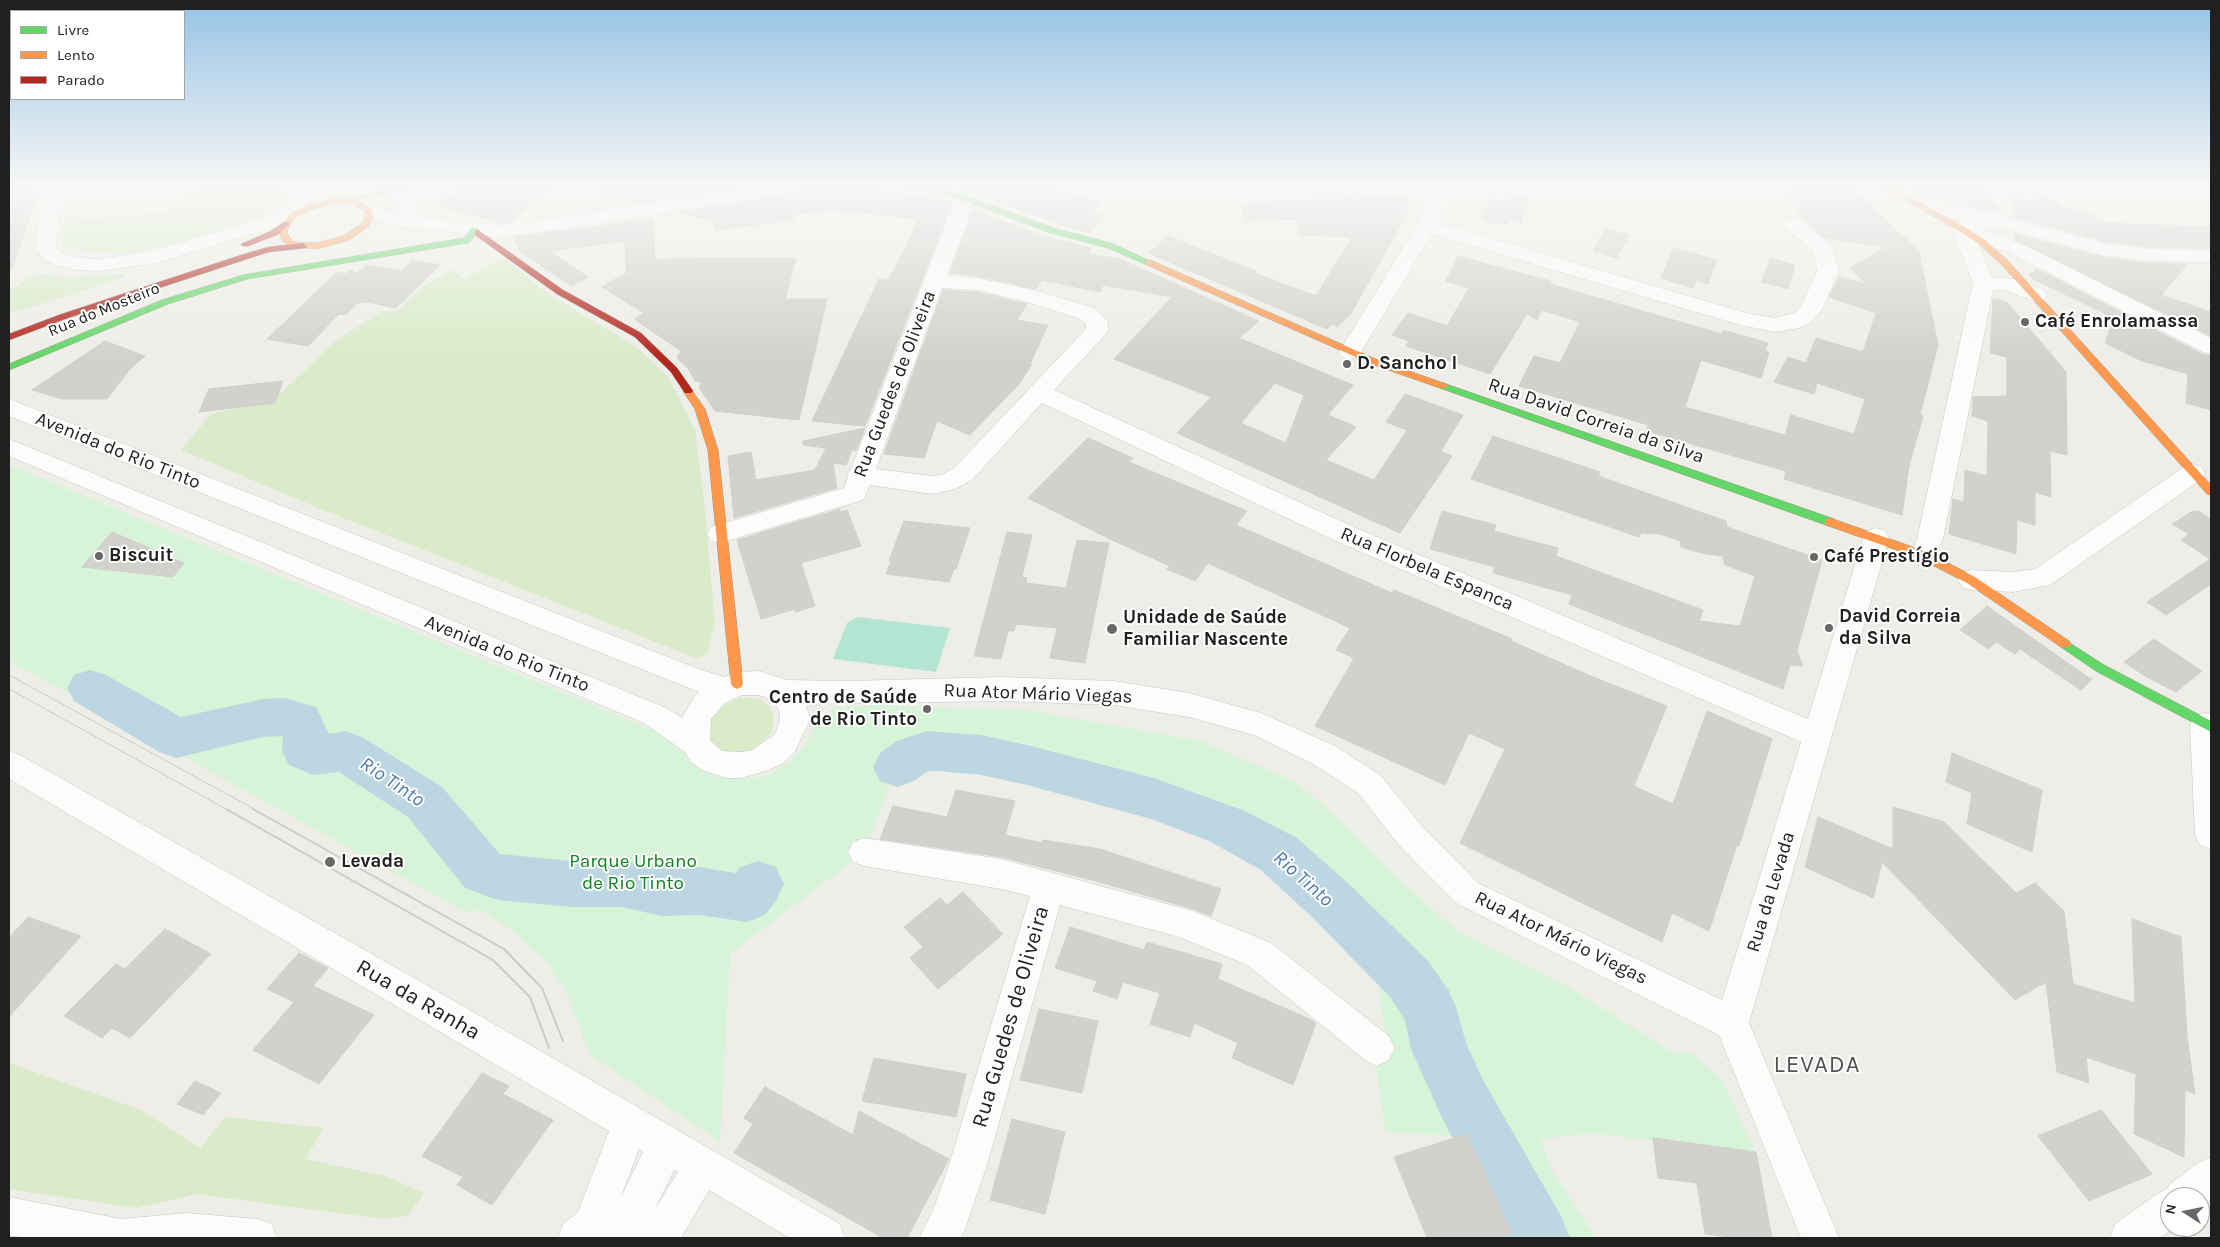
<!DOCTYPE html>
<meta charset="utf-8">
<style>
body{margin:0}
#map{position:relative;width:2220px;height:1247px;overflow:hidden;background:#eeede8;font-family:Karla,sans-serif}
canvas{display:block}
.frame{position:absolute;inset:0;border:10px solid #202020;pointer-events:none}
.legend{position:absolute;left:10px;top:10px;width:175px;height:90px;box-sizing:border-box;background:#fff;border:1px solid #a6a6a6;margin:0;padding:6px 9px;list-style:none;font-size:15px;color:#202020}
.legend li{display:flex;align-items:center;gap:10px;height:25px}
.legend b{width:25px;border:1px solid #a6a6a6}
.north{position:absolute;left:2160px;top:1187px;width:50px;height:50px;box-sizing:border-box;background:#fff;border:1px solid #a6a6a6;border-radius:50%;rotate:281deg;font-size:14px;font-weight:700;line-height:20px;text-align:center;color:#202020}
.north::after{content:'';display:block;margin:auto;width:18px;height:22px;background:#686866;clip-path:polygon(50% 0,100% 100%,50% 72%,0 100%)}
</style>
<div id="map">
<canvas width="2220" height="1247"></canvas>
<div class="frame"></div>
<ul class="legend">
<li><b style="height:6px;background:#63d668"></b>Livre</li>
<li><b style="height:6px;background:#ff974d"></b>Lento</li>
<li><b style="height:6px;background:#b3261e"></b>Parado</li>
</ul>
<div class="north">N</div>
</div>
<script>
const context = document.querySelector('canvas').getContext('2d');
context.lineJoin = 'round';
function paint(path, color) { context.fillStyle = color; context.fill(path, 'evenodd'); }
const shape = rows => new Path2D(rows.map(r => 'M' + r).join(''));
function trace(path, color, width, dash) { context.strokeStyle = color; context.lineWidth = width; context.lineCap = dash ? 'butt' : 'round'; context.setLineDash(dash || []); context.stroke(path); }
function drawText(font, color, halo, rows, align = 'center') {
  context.font = font + ' Karla,sans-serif'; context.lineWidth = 4; context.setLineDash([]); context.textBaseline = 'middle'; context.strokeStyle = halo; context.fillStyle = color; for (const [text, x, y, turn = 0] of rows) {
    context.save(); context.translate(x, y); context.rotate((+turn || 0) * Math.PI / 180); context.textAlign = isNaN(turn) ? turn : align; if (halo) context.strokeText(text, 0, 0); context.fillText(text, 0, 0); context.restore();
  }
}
paint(shape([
 [201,185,282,185,282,195,267,215,177,243,124,254,85,252,63,245,62,231,69,210,84,220,162,212,196,195],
 [504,258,547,293,635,346,668,377,695,430,705,511,715,623,707,653,698,659,318,508,181,450,211,414,274,400,334,342,382,311,396,312,422,287,450,270,464,279],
 [38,273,65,277,126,274,123,278,9,314,9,291],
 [740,698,751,698,761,700,769,706,773,713,773,731,758,747,748,752,724,754,708,742,706,723,720,706],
 [9,1063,141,1110,200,1148,225,1117,324,1128,305,1159,385,1176,424,1193,407,1216,384,1219,196,1194,137,1208,9,1189]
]), '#d9ebc8');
paint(shape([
 [9,465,666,735,696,766,714,776,742,779,767,776,792,759,804,747,814,727,834,708,874,705,1028,710,1201,741,1297,783,1345,825,1392,873,1458,932,1567,986,1670,1051,1692,1053,1723,1081,1756,1154,1593,1133,1540,1139,1551,1169,1596,1238,1520,1238,1479,1159,1456,1136,1386,1132,1375,1063,1386,1043,1379,989,1390,983,1295,889,1222,844,1108,798,987,772,935,769,890,784,864,852,730,954,720,1142,588,1054,579,1023,565,990,549,965,512,930,478,909,467,913,9,661]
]), '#d7f4d9');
paint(shape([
 [858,617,950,628,936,672,833,659,847,623]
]), '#b4e5d4');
paint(shape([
 [90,670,106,675,181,717,263,699,284,698,316,707,329,734,345,731,362,737,442,787,500,854,571,861,622,861,662,868,699,867,736,873,740,867,758,861,776,867,784,884,776,901,765,915,747,922,699,915,662,916,622,907,571,907,498,900,465,888,408,817,339,772,313,775,289,765,282,751,283,736,263,737,176,758,159,752,74,701,67,688,74,675,90,670],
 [926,731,981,735,1027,745,1154,778,1245,811,1297,838,1350,885,1428,961,1449,991,1457,1010,1466,1043,1483,1080,1561,1216,1570,1238,1506,1238,1443,1120,1411,1049,1405,1020,1390,997,1314,919,1261,870,1209,841,1151,819,1027,785,981,775,937,771,928,771,914,781,897,787,880,781,873,767,880,753,897,741,926,731]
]), '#bcd7e1');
const building = shape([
 [9,185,31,185,27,195,37,195,12,269,9,269,9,185],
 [465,185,476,185,496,190,496,185,554,185,509,222,501,223,437,206,465,185],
 [598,185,747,185,744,187,641,203,597,192,598,185],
 [962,185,1039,185,1100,203,1093,212,1105,215,1090,233,1059,224,958,188,962,185],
 [1789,185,1849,185,1921,253,1919,252,1938,345,1920,415,1923,416,1909,466,1902,515,1784,479,1786,471,1646,431,1648,425,1519,386,1534,356,1560,363,1580,322,1542,310,1537,320,1527,314,1490,374,1406,346,1409,341,1392,335,1408,313,1447,326,1469,288,1446,281,1458,256,1551,281,1550,284,1722,334,1723,330,1768,343,1765,351,1769,352,1761,378,1701,360,1685,407,1785,435,1791,415,1854,434,1865,399,1817,383,1814,394,1774,382,1788,357,1806,363,1816,338,1863,352,1876,313,1829,297,1839,277,1866,284,1850,268,1886,247,1824,238,1795,211,1801,208,1788,195,1796,192,1789,185],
 [1914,185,1982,185,2000,212,1915,193,1914,185],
 [833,187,893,192,942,199,952,203,865,426,812,421,879,279,888,280,908,244,907,244,918,219,835,210,793,215,794,220,715,230,716,222,679,212,833,187],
 [1508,194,1529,198,1521,222,1509,219,1507,225,1482,220,1491,199,1505,202,1508,194],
 [1404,196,1409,210,1350,315,1337,327,1332,324,1327,329,1148,253,1168,236,1256,271,1254,273,1316,296,1352,237,1298,235,1298,219,1245,221,1241,203,1404,196],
 [2012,197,2036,203,2036,197,2058,202,2062,207,2093,214,2098,221,2106,223,2210,227,2211,248,2146,247,2103,241,2014,217,2012,197],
 [973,210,1044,236,1091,248,1089,254,1120,259,1259,321,1239,338,1353,385,1328,415,1356,427,1326,460,1374,480,1407,430,1386,422,1405,394,1463,415,1441,451,1452,456,1400,533,1177,433,1211,397,1114,359,1172,297,1103,285,1100,292,1042,280,1036,289,978,276,950,273,973,210],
 [1275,383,1304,395,1286,443,1241,423,1275,383],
 [653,219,655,259,796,258,785,299,827,299,799,420,715,411,699,387,702,382,695,381,688,368,677,358,681,351,634,319,644,313,602,287,626,273,625,241,550,251,588,277,571,286,520,251,514,237,653,219],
 [1605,228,1628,235,1617,258,1594,251,1605,228],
 [2014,234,2102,257,2146,263,2188,264,2161,295,2211,312,2211,336,2015,240,2014,234],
 [1673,248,1717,260,1708,284,1696,280,1693,288,1661,278,1673,248],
 [1770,258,1795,265,1788,289,1762,282,1770,258],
 [413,260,440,265,396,308,367,302,357,303,346,315,339,314,308,346,267,339,337,272,346,274,350,270,357,273,367,265,401,271,413,260],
 [2037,269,2202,354,2211,356,2211,410,2186,403,2188,374,2142,361,2105,343,2114,318,2033,279,2029,275,2037,269],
 [943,290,978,292,1027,304,1017,320,1048,325,1030,364,1032,364,1020,383,970,435,937,421,924,458,884,454,943,290],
 [1993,299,2007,302,2066,372,2067,455,2050,451,2051,497,2035,492,2035,525,2017,520,2016,554,1949,534,1953,499,1964,502,1965,470,1987,476,1988,421,1972,416,1973,397,2007,396,2007,357,1990,353,1993,299],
 [105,341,145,356,131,368,107,399,62,399,32,390,105,341],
 [283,381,275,403,199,412,209,389,283,381],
 [865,428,856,451,852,450,846,465,833,463,837,488,734,518,728,456,751,452,756,480,815,470,826,448,803,445,803,441,865,428],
 [1493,436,1600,472,1598,476,1726,521,1727,527,1822,560,1797,651,1803,666,1790,665,1783,689,1569,604,1572,595,1493,573,1495,567,1430,549,1442,511,1496,525,1494,531,1558,548,1556,556,1703,610,1699,621,1740,626,1755,576,1725,565,1723,556,1706,554,1681,547,1680,541,1660,534,1641,533,1639,537,1471,479,1493,436],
 [1088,438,1133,458,1129,462,1247,511,1236,525,1392,593,1394,590,1512,639,1511,641,1593,677,1667,706,1634,786,1673,804,1707,711,1772,739,1739,846,1737,845,1709,931,1672,913,1662,942,1460,843,1505,749,1469,733,1445,785,1315,726,1354,658,1336,650,1350,628,1208,563,1195,581,1167,569,1170,566,1112,540,1028,498,1088,438],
 [840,509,840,512,847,510,861,546,801,563,815,606,795,612,795,609,761,619,737,540,840,509],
 [2193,511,2198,511,2211,519,2211,584,2166,615,2147,602,2210,559,2181,540,2189,534,2172,524,2193,511],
 [904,521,970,528,956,569,954,569,949,582,886,574,891,561,889,561,904,521],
 [112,532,184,563,173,577,82,567,112,532],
 [1007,532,1032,535,1022,577,1027,578,1026,583,1066,588,1077,540,1109,543,1085,663,1050,658,1057,628,1016,624,1014,631,1008,631,1001,659,974,656,1007,532],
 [1987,606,2089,678,2092,679,2081,690,2020,649,2015,654,1996,642,1989,649,1960,630,1987,606],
 [2154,639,2202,671,2176,692,2145,676,2124,662,2154,639],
 [1952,753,2042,790,2032,852,1967,824,1972,793,1946,782,1952,753],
 [956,790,1015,801,1005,835,1043,843,1043,840,1100,849,1221,889,1211,916,1193,909,1096,881,1001,857,880,839,893,806,947,817,956,790],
 [1893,807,1944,822,2016,893,2035,883,2064,911,2073,984,2135,1003,2132,919,2181,937,2187,1037,2195,1094,2185,1090,2184,1157,2134,1134,2136,1074,2086,1057,2089,1083,2057,1072,2046,982,2015,1000,1882,862,1873,898,1805,867,1818,817,1893,849,1893,807],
 [963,892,1003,934,938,989,910,958,923,947,904,927,940,898,947,905,963,892],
 [28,917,81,936,9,1017,9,938,28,917],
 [1070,927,1144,950,1147,942,1222,964,1218,979,1312,1020,1316,1023,1293,1085,1232,1058,1238,1043,1194,1023,1190,1037,1150,1024,1160,993,1123,982,1117,999,1093,991,1097,981,1055,968,1070,927],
 [165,929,211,954,130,1038,112,1028,102,1038,64,1016,116,964,125,969,165,929],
 [299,953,328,968,313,986,374,1015,319,1084,253,1050,294,1002,267,989,299,953],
 [1039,1009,1098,1021,1082,1093,1020,1080,1039,1009],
 [874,1058,966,1074,956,1117,862,1101,874,1058],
 [482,1073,509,1086,503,1094,553,1120,492,1205,457,1185,463,1177,422,1156,482,1073],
 [195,1081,221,1093,203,1115,177,1104,195,1081],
 [765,1087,853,1135,859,1111,949,1159,907,1238,883,1238,734,1153,753,1124,744,1118,765,1087],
 [2101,1110,2152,1174,2089,1201,2038,1136,2101,1110],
 [1012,1119,1065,1132,1045,1214,990,1200,1012,1119],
 [1467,1134,1512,1234,1499,1238,1427,1238,1394,1157,1467,1134],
 [1653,1138,1756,1152,1772,1238,1723,1238,1723,1236,1705,1234,1697,1183,1658,1178,1653,1138]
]);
paint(building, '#d2d1ce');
trace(building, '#d1cfca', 1);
const street = shape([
 [43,185,62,185,56,248,58,251,69,256,78,258,98,259,153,251,284,212,289,199,288,185,306,185,309,199,300,220,155,263,98,271,78,270,56,265,43,259,36,248,43,185],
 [411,185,432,185,420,197,416,205,417,210,427,218,497,225,568,216,768,185,812,185,809,189,802,191,568,228,497,237,393,226,361,215,358,211,361,207,368,205,399,215,396,205,404,190,411,185],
 [1296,185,1452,185,1438,223,1750,314,1775,318,1794,313,1801,306,1817,271,1813,251,1786,228,1783,224,1786,220,1793,218,1800,220,1830,245,1833,249,1839,271,1822,309,1810,323,1799,328,1775,332,1740,325,1432,234,1358,357,1350,359,1342,357,1339,352,1417,226,1431,190,1259,198,1252,196,1249,192,1252,188,1259,186,1296,185],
 [965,194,972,196,975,200,947,275,978,278,1037,291,1094,308,1108,321,1108,330,1105,335,1054,390,1356,528,1808,719,1863,538,1867,531,1876,528,1885,531,1889,538,1749,1023,1839,1238,1801,1238,1719,1035,1456,903,1399,845,1358,793,1313,764,1254,735,1189,717,1114,705,1002,701,806,704,810,720,794,753,783,763,769,770,742,778,726,778,702,770,691,762,685,752,644,723,9,456,9,439,664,707,682,718,694,697,699,692,9,416,9,399,696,668,725,677,737,672,759,671,787,680,847,681,1002,677,1114,681,1189,693,1261,713,1335,746,1380,775,1421,825,1478,883,1722,1000,1801,742,1338,542,1042,403,972,480,955,489,932,494,870,485,863,500,720,543,711,541,707,534,711,527,844,488,848,477,847,475,851,469,955,200,958,196,965,194],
 [942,288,978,290,1023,301,1078,318,1086,323,1086,329,954,468,941,475,932,476,876,469,942,288],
 [742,695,759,695,773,700,779,710,780,720,777,729,774,735,752,750,742,752,722,751,710,740,711,719,725,703,742,695],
 [1922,200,1990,213,2103,243,2146,249,2211,250,2211,262,2146,261,2102,255,2001,228,1981,229,2024,245,2211,338,2211,354,2203,352,2010,253,1977,242,1992,277,2014,279,2044,290,2047,295,2044,300,2036,302,2003,290,1993,290,1943,539,1932,562,1923,565,1914,562,1910,555,1917,539,1973,283,1952,229,1955,225,1967,221,1915,210,1912,206,1915,202,1922,200],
 [2193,464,2202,467,2205,473,2202,479,2050,585,2013,592,1971,590,1962,587,1958,580,1962,573,1971,570,2013,572,2035,569,2184,467,2193,464],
 [2205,713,2211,715,2211,849,2200,845,2195,835,2190,725,2195,716,2205,713],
 [9,751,20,755,416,979,840,1224,845,1238,790,1238,709,1190,681,1238,558,1238,563,1224,578,1212,609,1131,9,779,9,751],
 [639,1149,643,1152,621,1197,639,1149],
 [674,1170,678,1172,655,1209,674,1170],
 [864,838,1001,859,1193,911,1271,943,1389,1036,1395,1048,1389,1060,1377,1066,1365,1060,1247,965,1179,937,1060,905,987,1165,964,1232,960,1238,919,1238,934,1208,949,1165,1030,896,1001,889,864,866,853,862,848,852,853,842,864,838],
 [2211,1157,2211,1199,2200,1208,2200,1197,2170,1197,2170,1227,2175,1227,2160,1238,2110,1238,2115,1224,2157,1194,2167,1189,2170,1184,2198,1163,2211,1157],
 [9,1197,121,1219,186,1213,258,1219,272,1224,277,1238,25,1238,9,1235,9,1197]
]);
const fast = shape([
 [405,185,418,185,344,203,340,201,405,185],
 [891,185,909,185,949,190,1054,228,1114,244,1154,263,1153,265,1147,265,1108,248,1048,232,945,194,895,187,891,185],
 [471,228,477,228,482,233,478,236,475,235,470,242,467,243,247,279,168,304,9,370,9,364,162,300,243,275,464,238,471,228],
 [1443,383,1834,519,1835,522,1830,526,1826,525,1440,388,1440,384,1443,383],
 [2065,640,2104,665,2211,721,2211,732,2096,671,2061,647,2059,644,2061,641,2065,640]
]);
const slow = shape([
 [1879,185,1888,185,1965,227,1985,240,2008,261,2211,485,2211,495,2207,494,2002,265,1979,244,1959,231,1879,185],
 [331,199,358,200,371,209,373,218,368,227,349,240,317,249,289,246,282,240,279,232,282,224,290,214,302,207,331,199],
 [331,203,353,204,364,212,365,218,362,223,343,236,317,243,294,242,289,237,287,232,290,225,296,218,308,211,331,203],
 [1150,260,1380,361,1446,384,1448,386,1446,388,1440,388,1374,365,1147,265,1146,263,1150,260],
 [688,388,691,389,705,409,718,450,743,684,741,687,737,689,733,687,731,684,708,450,695,409,683,391,688,388],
 [1830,518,1927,552,1975,577,2069,641,2071,644,2069,647,2061,647,1967,583,1919,558,1826,525,1825,522,1826,519,1830,518]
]);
const jam = shape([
 [283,222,289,222,290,224,277,235,248,246,242,246,241,244,271,231,283,222],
 [478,230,563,290,641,333,677,368,693,391,691,393,685,393,671,372,635,337,557,294,475,235,475,231,478,230],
 [303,243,307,246,306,248,269,252,244,260,65,319,9,340,9,334,59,315,238,256,268,247,303,243]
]);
trace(street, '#c7c6c4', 1);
trace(fast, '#959880', 1);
trace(slow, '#959880', 1);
trace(jam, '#959880', 1);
paint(street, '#fcfcfc');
paint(fast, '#63d668');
paint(slow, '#ff974d');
paint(jam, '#b3261e');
trace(shape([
 [9,675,256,810],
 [9,689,228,810]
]), '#cbcbca', 1);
trace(shape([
 [226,809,493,960,530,997,549,1048],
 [253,809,504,949,542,988,563,1041]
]), '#cbcbca', 2);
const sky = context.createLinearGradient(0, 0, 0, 359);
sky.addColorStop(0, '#96c2e5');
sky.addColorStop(0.52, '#f7f7f5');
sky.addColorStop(1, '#f7f7f500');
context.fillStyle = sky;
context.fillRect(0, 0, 2220, 359);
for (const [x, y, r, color] of [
 [2025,322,5,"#686866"],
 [1347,364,5,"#686866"],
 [99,556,5,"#686866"],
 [1814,557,5,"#686866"],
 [1829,628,5,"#686866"],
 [1112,629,6,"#686866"],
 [927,709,5,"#686866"],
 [330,862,6,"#686866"]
]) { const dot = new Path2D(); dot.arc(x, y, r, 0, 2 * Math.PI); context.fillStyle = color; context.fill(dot); trace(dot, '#fff', 2); }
drawText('16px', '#202020', '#fff', [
 ["Rua do Mosteiro",104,310,-22]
]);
drawText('bold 19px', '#202020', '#fff', [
 ["Café Enrolamassa",2035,322],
 ["D. Sancho I",1357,364],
 ["Biscuit",109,556],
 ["Café Prestígio",1824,557],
 ["David Correia",1839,617],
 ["da Silva",1839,639],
 ["Unidade de Saúde",1123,618],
 ["Familiar Nascente",1123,640],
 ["Centro de Saúde",917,698,"right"],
 ["de Rio Tinto",917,720,"right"],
 ["Levada",341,862]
], 'left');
drawText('19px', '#202020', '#fff', [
 ["Rua Guedes de Oliveira",895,384,-69],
 ["Rua David Correia da Silva",1596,421,19],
 ["Avenida do Rio Tinto",118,451,22],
 ["Rua Florbela Espanca",1427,569,23],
 ["Avenida do Rio Tinto",507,654,22],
 ["Rua Ator Mário Viegas",1038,694,2],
 ["Rua da Levada",1771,892,-73],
 ["Rua Ator Mário Viegas",1561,938,26]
]);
drawText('19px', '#0c801e', '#fff', [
 ["Parque Urbano",633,862],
 ["de Rio Tinto",633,884]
]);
drawText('italic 20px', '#4c77b0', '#fff', [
 ["Rio Tinto",392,782,34],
 ["Rio Tinto",1303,879,42]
]);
drawText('22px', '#202020', '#fff', [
 ["Rua da Ranha",418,1000,30],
 ["Rua Guedes de Oliveira",1011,1017,-74]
]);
context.letterSpacing = '1px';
drawText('24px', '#535353', '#fff', [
 ["LEVADA",1817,1065]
]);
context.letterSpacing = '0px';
</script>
